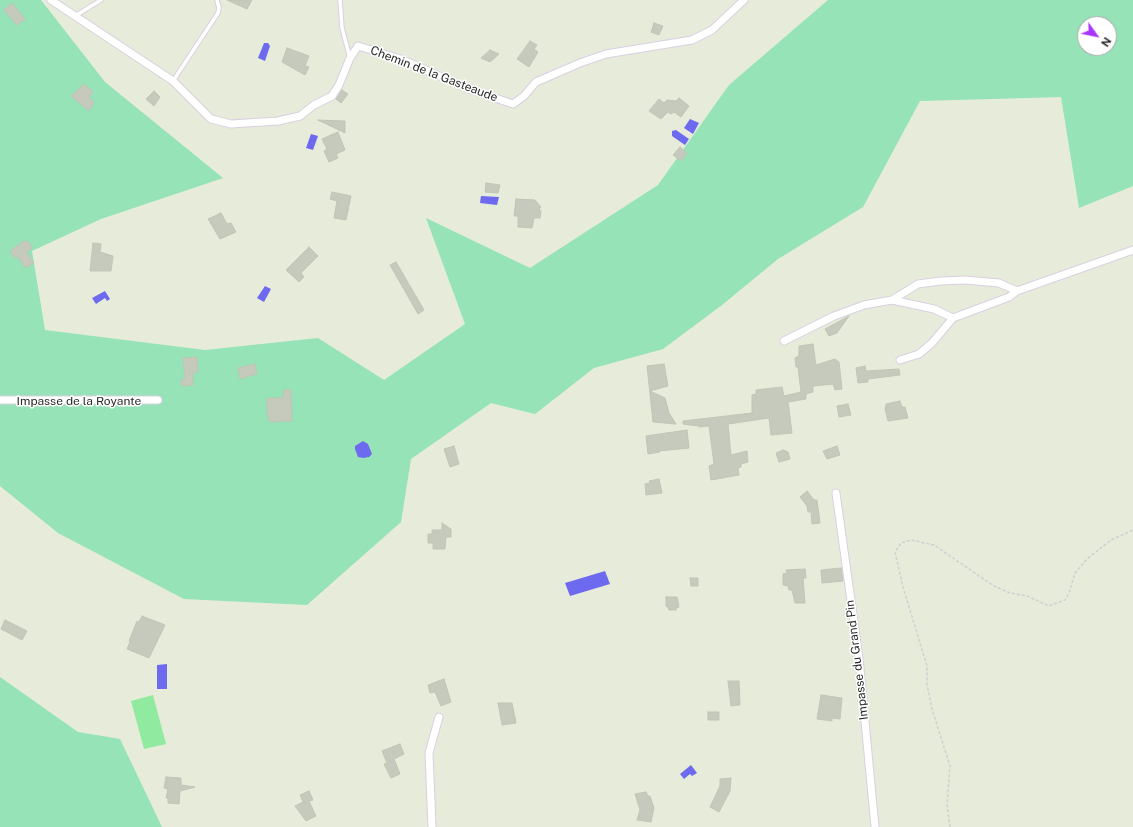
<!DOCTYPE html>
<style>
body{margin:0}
#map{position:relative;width:1133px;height:827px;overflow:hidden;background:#e6ebda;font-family:"Public Sans",sans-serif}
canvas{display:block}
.north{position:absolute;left:1077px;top:16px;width:40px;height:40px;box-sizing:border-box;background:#fff;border:1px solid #a9a9a9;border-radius:50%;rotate:123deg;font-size:11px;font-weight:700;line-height:16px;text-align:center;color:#292929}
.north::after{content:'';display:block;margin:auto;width:14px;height:18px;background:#a836fc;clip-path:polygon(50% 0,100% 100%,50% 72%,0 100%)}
</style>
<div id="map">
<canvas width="1133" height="827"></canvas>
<div class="north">N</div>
</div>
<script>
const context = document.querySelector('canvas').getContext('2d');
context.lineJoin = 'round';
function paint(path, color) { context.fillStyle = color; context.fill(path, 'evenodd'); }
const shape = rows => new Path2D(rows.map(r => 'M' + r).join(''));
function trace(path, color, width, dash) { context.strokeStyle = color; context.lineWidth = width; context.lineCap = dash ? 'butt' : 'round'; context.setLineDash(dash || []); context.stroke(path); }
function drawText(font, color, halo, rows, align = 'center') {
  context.font = font + ' "Public Sans",sans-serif'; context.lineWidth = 3; context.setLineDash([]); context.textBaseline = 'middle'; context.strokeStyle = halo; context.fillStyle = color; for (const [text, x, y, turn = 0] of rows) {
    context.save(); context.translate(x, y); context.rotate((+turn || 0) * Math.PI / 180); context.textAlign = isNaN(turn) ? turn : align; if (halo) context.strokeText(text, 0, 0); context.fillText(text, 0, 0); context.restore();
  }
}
paint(shape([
 [0,0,41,0,105,82,223,178,101,219,32,251,45,330,205,350,318,338,384,380,465,324,426,218,530,268,658,185,729,85,828,0,1133,0,1133,186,1079,208,1061,97,920,101,863,207,778,259,722,305,663,349,594,368,535,414,491,403,411,459,401,522,307,605,184,599,58,533,0,486],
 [1085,24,1109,24,1109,48,1085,48],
 [0,677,78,732,120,739,162,827,0,827]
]), '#95e3b6');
paint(shape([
 [153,695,166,744,144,749,131,701]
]), '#90eba1');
paint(shape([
 [264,43,268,43,270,46,265,61,258,58],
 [690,119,699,123,693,134,684,128],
 [676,130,689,139,685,145,672,136,672,131],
 [311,134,318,136,313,150,306,148],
 [481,196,499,197,497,205,480,203],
 [265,286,271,289,264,302,257,298],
 [105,291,110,299,107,301,105,298,96,304,92,298],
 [363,441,368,444,372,454,369,457,363,458,358,457,355,449,355,446],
 [605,571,610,584,570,596,565,583],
 [167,664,167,689,157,689,157,665],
 [691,765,697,773,692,776,690,774,684,779,680,774]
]), '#6e6af0');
const building = shape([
 [227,0,252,0,247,9,227,0],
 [12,3,25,19,17,25,4,10,12,3],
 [654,23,663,26,659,35,651,32,654,23],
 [530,41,537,45,534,49,538,52,529,67,517,59,530,41],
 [287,48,309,56,305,66,309,67,305,75,282,62,287,48],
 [490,50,499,54,490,62,481,58,490,50],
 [84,84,93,92,89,97,94,102,89,111,71,96,84,84],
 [342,90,348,94,341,103,336,99,342,90],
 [154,91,160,97,154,106,146,99,154,91],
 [679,98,689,106,681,117,674,112,671,114,668,112,661,119,649,111,659,99,664,103,667,100,676,101,679,98],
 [318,120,345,121,345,133,318,120],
 [338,132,345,150,336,154,338,158,329,162,324,151,327,149,322,139,338,132],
 [680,147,687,153,681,161,673,155,680,147],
 [486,183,500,185,498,193,485,192,486,183],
 [332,192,351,196,346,220,334,218,337,201,330,199,332,192],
 [516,199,535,200,541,207,539,209,541,211,540,218,534,218,532,228,518,227,518,216,514,216,516,199],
 [221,213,227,224,231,223,236,232,220,239,208,219,221,213],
 [24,241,29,242,32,248,27,252,34,263,25,268,18,257,15,258,10,251,24,241],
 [93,243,101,244,100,252,113,256,111,271,90,271,93,243],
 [309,247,318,256,301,273,304,277,299,282,286,270,309,247],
 [396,262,424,310,418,314,390,265,396,262],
 [849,316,837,333,829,336,825,329,849,316],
 [813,344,816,365,835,359,839,362,842,389,835,390,833,384,813,386,813,392,806,394,806,399,788,402,792,433,771,435,769,418,728,424,731,455,747,451,748,462,741,464,741,467,738,468,739,475,711,480,709,466,714,464,709,426,699,427,699,426,683,424,683,421,752,413,752,395,756,394,756,390,782,387,784,396,801,392,798,367,796,367,795,358,799,356,799,346,813,344],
 [197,357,198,372,193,372,193,385,182,386,181,379,185,379,183,358,197,357],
 [255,364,257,374,240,379,238,368,255,364],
 [664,364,668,386,650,391,665,398,669,413,676,424,653,422,647,366,664,364],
 [865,366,866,371,899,369,900,375,868,379,868,382,858,383,856,368,865,366],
 [284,390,291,390,292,421,270,422,267,413,267,398,283,398,284,390],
 [900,401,902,407,905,407,908,418,888,421,885,409,886,404,900,401],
 [848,404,851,415,839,417,837,406,848,404],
 [687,430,689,448,659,451,660,452,648,454,646,436,687,430],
 [454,446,459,464,450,467,444,449,454,446],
 [837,446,840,455,827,459,823,451,837,446],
 [783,450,788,452,790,459,779,462,776,453,783,450],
 [659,479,662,493,646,495,645,484,650,483,649,481,659,479],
 [807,491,814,500,817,500,820,523,812,524,811,512,808,512,807,506,800,497,807,491],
 [442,523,451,529,451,537,446,537,445,549,433,549,433,543,428,543,428,534,432,534,432,530,442,530,442,523],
 [841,568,843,581,822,583,821,570,841,568],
 [805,569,806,578,803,578,805,603,795,603,792,590,789,590,788,586,783,585,783,574,787,573,786,570,805,569],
 [690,578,698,578,698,586,691,586,690,578],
 [666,597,677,597,679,607,676,608,676,610,669,610,668,607,666,606,666,597],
 [142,616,165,625,149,658,127,649,130,642,129,641,137,621,139,622,142,616],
 [5,620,27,631,22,640,1,629,5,620],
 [444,679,451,702,441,706,435,692,430,693,428,685,444,679],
 [728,681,739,681,740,705,731,706,728,681],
 [821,695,842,698,840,719,832,718,832,721,817,719,821,695],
 [498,703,512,703,516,723,502,725,498,703],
 [708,712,719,712,719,720,708,720,708,712],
 [400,744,404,754,394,759,400,774,391,778,384,764,387,763,382,751,400,744],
 [166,777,181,778,181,785,195,787,180,791,179,804,168,803,168,798,166,798,168,789,164,788,166,777],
 [731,778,730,791,719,812,710,807,720,786,720,779,731,778],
 [309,791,313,800,309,801,316,816,306,821,295,806,303,802,300,795,309,791],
 [646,792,648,796,650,796,654,808,651,822,637,820,640,810,635,794,646,792]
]);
paint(building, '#c5cabd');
trace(building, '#bfc6b4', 1);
const lane = shape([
 [340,0,342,28,350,58],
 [75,16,101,0],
 [173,81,218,13,219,8,217,0]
]);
const street = shape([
 [51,0,173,81,211,119,231,124,278,121,300,116,314,105,332,96,339,85,350,58,358,46,401,59,469,89,513,104,524,96,536,82,580,63,606,54,692,40,712,30,744,0],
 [953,318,934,309,892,300,918,284,941,281,965,280,999,283,1017,291,1133,250],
 [784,341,834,316,864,305,892,300],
 [900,360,919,354,932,343,953,318,1009,297,1017,291],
 [0,400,158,400],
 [836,493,859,658,875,827],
 [432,827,429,753,439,717]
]);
trace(lane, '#dacfe2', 5.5);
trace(street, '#dacfe2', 9);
trace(shape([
 [950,827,947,805,950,766,932,709,927,684,927,666,903,587,895,552,901,543,911,540,934,545,994,586,1010,593,1027,596,1049,606,1065,600,1069,593,1075,573,1087,559,1111,540,1133,530]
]), '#d0d0d0', 1.5, [3, 2]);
trace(lane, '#fff', 3.5);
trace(street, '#fff', 7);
drawText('12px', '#292929', '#fff', [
 ["Chemin de la Gasteaude",434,74,21],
 ["Impasse de la Royante",79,401],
 ["Impasse du Grand Pin",857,660,-97]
]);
</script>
